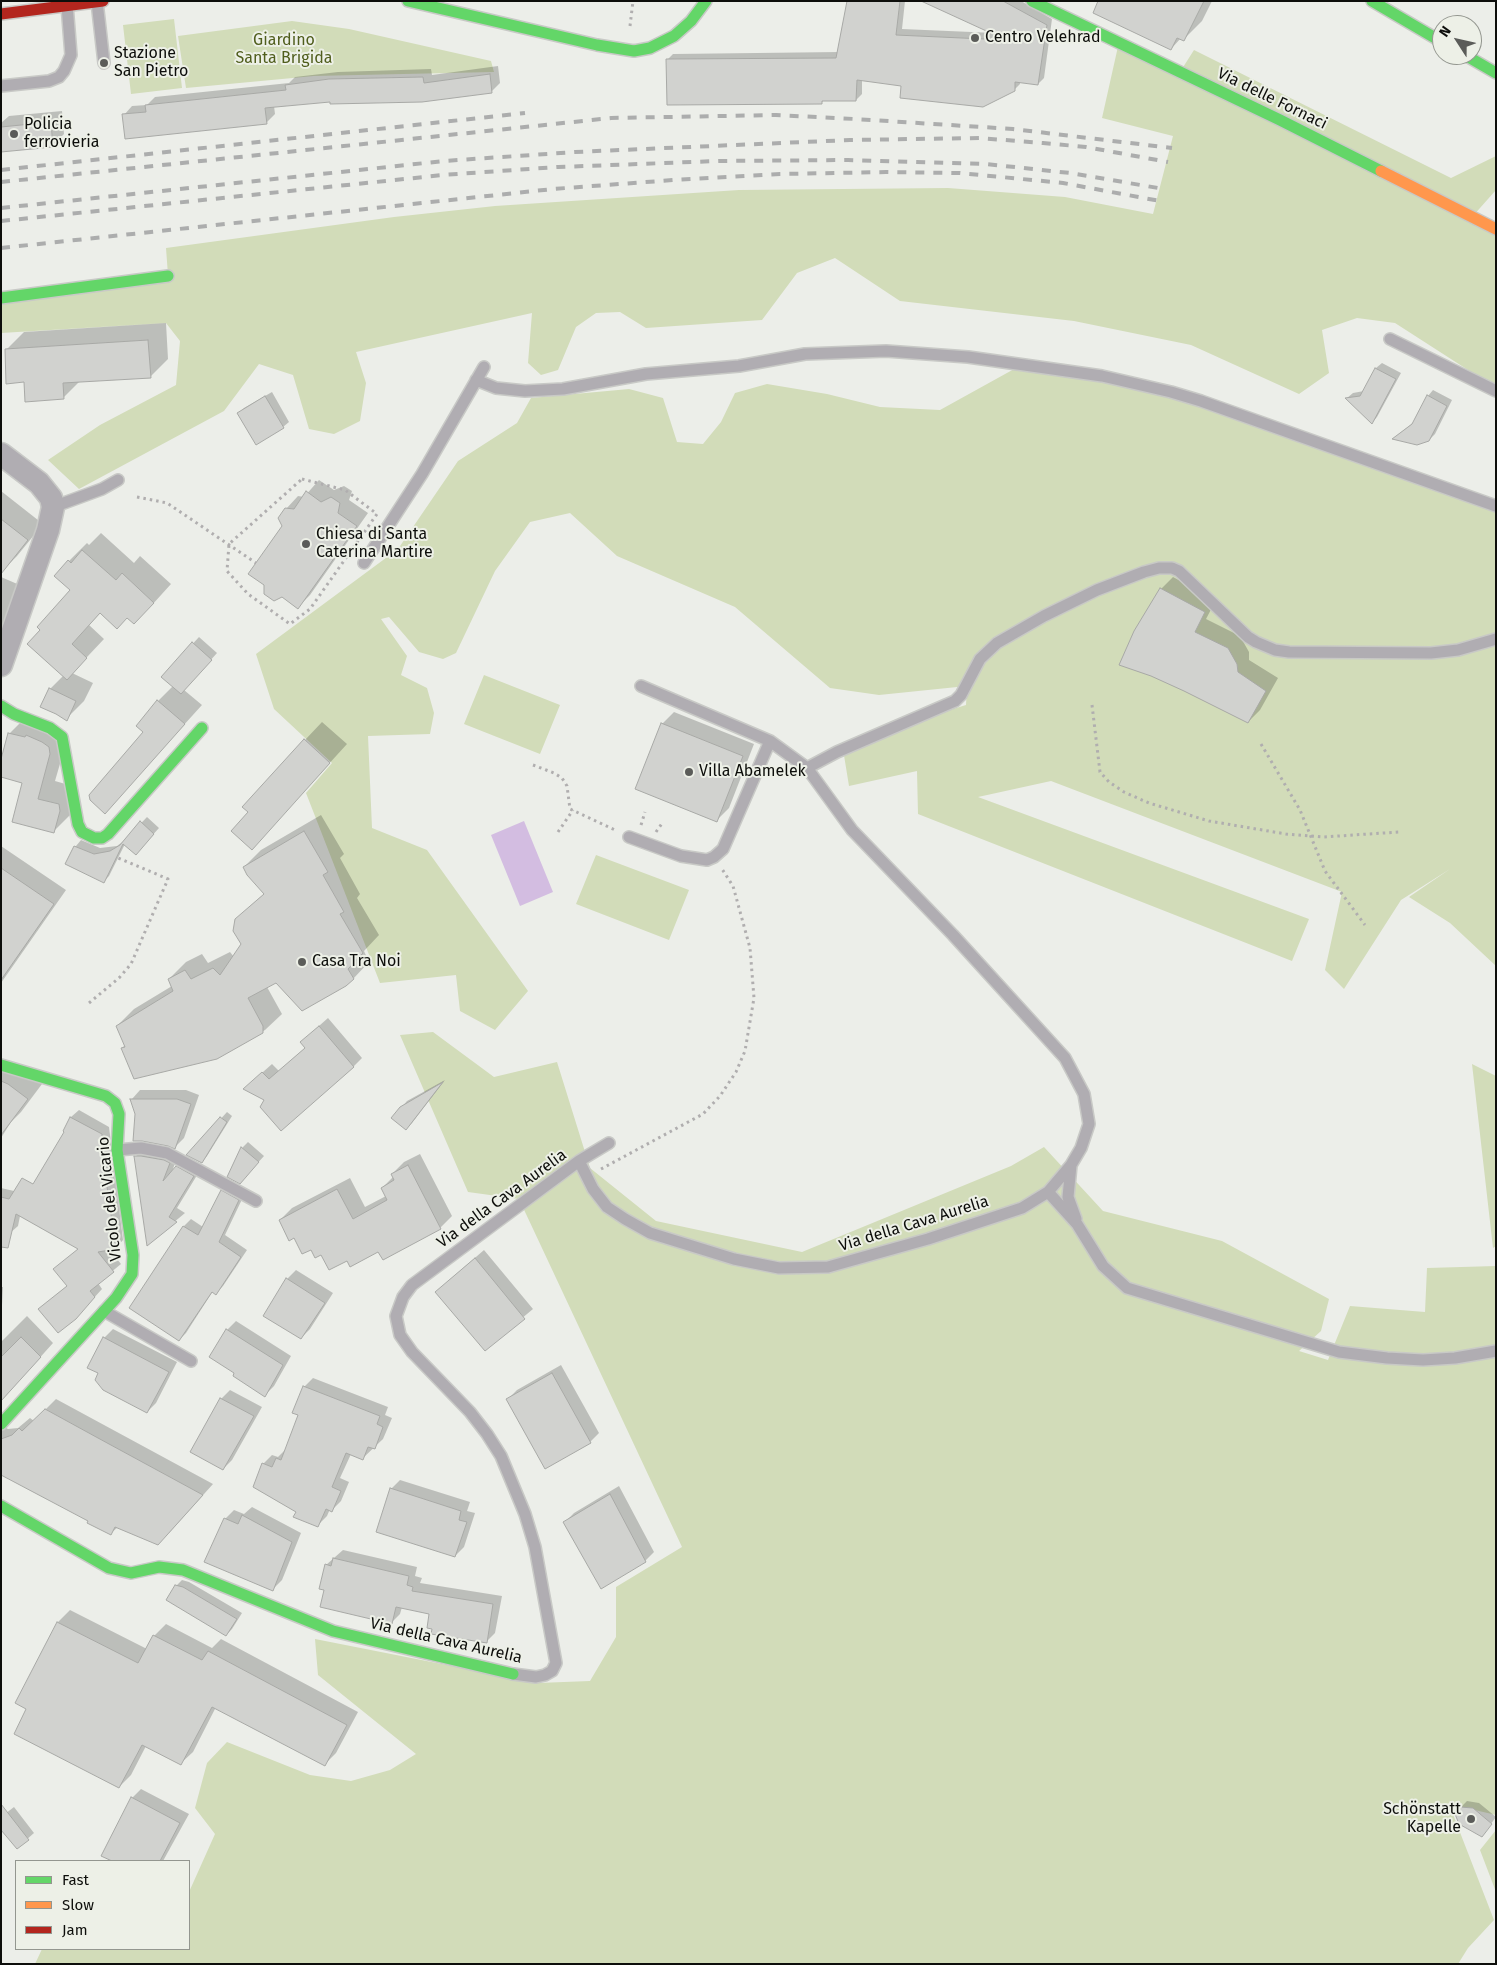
<!DOCTYPE html>
<meta charset="utf-8">
<style>
body{margin:0}
#map{position:relative;width:1497px;height:1965px;overflow:hidden;background:#eceee9;font-family:"Fira Sans",sans-serif}
canvas{display:block}
.frame{position:absolute;inset:0;border:2px solid #0d0e0b;pointer-events:none}
.legend{position:absolute;left:15px;top:1860px;width:175px;height:90px;box-sizing:border-box;background:#edf0e7;border:1px solid #93968f;margin:0;padding:6px 9px;list-style:none;font-size:15px;color:#0d0e0b}
.legend li{display:flex;align-items:center;gap:10px;height:25px}
.legend b{width:25px;border:1px solid #93968f}
.north{position:absolute;left:1432px;top:15px;width:50px;height:50px;box-sizing:border-box;background:#edf0e7;border:1px solid #93968f;border-radius:50%;rotate:305deg;font-size:14px;font-weight:700;line-height:20px;text-align:center;color:#0d0e0b}
.north::after{content:'';display:block;margin:auto;width:18px;height:22px;background:#5b5c59;clip-path:polygon(50% 0,100% 100%,50% 72%,0 100%)}
</style>
<div id="map">
<canvas width="1497" height="1965"></canvas>
<div class="frame"></div>
<ul class="legend">
<li><b style="height:6px;background:#63d668"></b>Fast</li>
<li><b style="height:6px;background:#ff974d"></b>Slow</li>
<li><b style="height:6px;background:#b3261e"></b>Jam</li>
</ul>
<div class="north">N</div>
</div>
<script>
const context = document.querySelector('canvas').getContext('2d');
context.lineJoin = 'round';
function paint(path, color) { context.fillStyle = color; context.fill(path, 'evenodd'); }
const shape = rows => new Path2D(rows.map(r => 'M' + r).join(''));
function trace(path, color, width, dash) { context.strokeStyle = color; context.lineWidth = width; context.lineCap = dash ? 'butt' : 'round'; context.setLineDash(dash || []); context.stroke(path); }
function drawText(font, color, halo, rows, align = 'center') {
  context.font = font + ' "Fira Sans",sans-serif'; context.lineWidth = 4; context.setLineDash([]); context.textBaseline = 'middle'; context.strokeStyle = halo; context.fillStyle = color; for (const [text, x, y, turn = 0] of rows) {
    context.save(); context.translate(x, y); context.rotate((+turn || 0) * Math.PI / 180); context.textAlign = isNaN(turn) ? turn : align; if (halo) context.strokeText(text, 0, 0); context.fillText(text, 0, 0); context.restore();
  }
}
paint(shape([
 [174,19,182,88,131,94,123,25],
 [292,21,349,29,491,61,494,72,314,76,186,88,178,36],
 [1119,42,1180,72,1194,50,1451,178,1496,156,1496,190,1472,217,1496,229,1496,388,1395,323,1357,318,1322,330,1329,373,1299,394,1191,345,1074,321,900,301,835,258,797,273,762,320,646,328,620,312,596,313,576,327,558,370,541,375,528,363,532,313,356,352,366,383,360,421,334,434,309,429,293,375,259,364,224,411,79,489,48,460,100,425,176,385,180,341,166,323,1,333,1,298,168,275,166,248,394,217,495,206,739,190,948,188,1065,197,1153,214,1173,136,1102,118],
 [1025,363,1143,385,1496,506,1496,966,1450,923,1409,897,1450,869,1401,900,1344,989,1325,970,1342,892,1051,781,978,797,1309,919,1292,961,918,814,917,771,849,786,842,743,966,705,967,686,879,695,830,688,735,607,617,556,570,513,530,522,495,571,456,653,443,659,419,652,389,617,381,619,407,656,401,675,427,688,434,713,430,734,368,736,372,828,427,850,528,991,495,1030,460,1011,456,975,380,983,306,793,332,763,274,709,256,654,398,549,458,461,517,423,531,398,629,389,663,398,677,442,703,444,721,422,735,393,767,384,827,394,880,407,940,410],
 [484,675,560,705,540,754,464,724],
 [596,855,689,890,669,940,576,904],
 [433,1032,494,1077,557,1062,590,1168,656,1221,802,1252,1011,1166,1044,1147,1103,1211,1222,1241,1329,1299,1321,1331,1299,1351,1328,1360,1350,1306,1425,1312,1427,1268,1496,1266,1496,1815,1449,1804,1494,1920,1468,1948,1458,1964,35,1964,42,1949,74,1949,75,1950,75,1949,189,1949,189,1892,215,1834,195,1808,207,1763,227,1742,310,1775,351,1781,390,1770,416,1754,318,1675,315,1639,538,1683,590,1681,616,1637,616,1587,682,1547,519,1199,468,1192,400,1035],
 [1472,1064,1496,1076,1496,1246,1493,1248],
 [1496,1830,1496,1892,1480,1850]
]), '#d2dcb9');
paint(shape([
 [524,821,553,892,520,906,491,835]
]), '#d3bde1');
paint(shape([
 [848,1,905,1,902,29,995,33,924,1,1021,1,1052,19,1044,78,1038,84,1020,81,1020,84,1014,90,903,85,862,80,862,94,856,100,824,100,822,102,667,60,673,54,839,52],
 [1100,1,1212,1,1202,21,1184,39,1181,38,1171,49],
 [498,66,500,83,492,91,422,101,331,101,274,106,275,114,266,123,124,115,132,106,147,105,155,97,289,83,295,77,338,72,431,69,432,75],
 [62,111,64,134,52,146,1,151,1,123,9,116],
 [166,323,168,359,150,377,80,381,63,398,25,381,6,350,24,332],
 [1382,363,1401,373,1377,417,1372,423,1347,398,1353,393,1364,391,1376,368],
 [1433,390,1452,400,1435,434,1429,440,1394,438,1414,422,1428,396],
 [272,392,289,422,283,427,238,414,244,408],
 [319,480,334,490,344,486,352,491,349,500,368,513,310,595,298,607,283,526,286,509,298,496,304,497],
 [1,491,43,524,17,556,1,572],
 [101,533,134,563,140,556,171,584,152,605,128,617,101,612,89,625,104,639,72,673,93,683,84,701,66,719,50,689,64,675,46,625,71,590,69,561,87,543,89,545],
 [1,577,22,586,1,628],
 [1173,577,1216,600,1206,619,1240,636,1249,652,1249,660,1278,678,1260,710,1248,722,1135,632,1161,589],
 [199,637,217,653,184,690,202,705,105,812,158,701,173,686,163,676],
 [674,712,754,744,729,808,717,820,662,724],
 [27,716,68,736,55,781,76,787,72,813,54,831,23,782,9,734],
 [322,722,347,744,252,848,250,812,305,740],
 [321,815,344,854,340,858,360,894,357,898,379,935,364,951,369,962,353,979,276,982,267,987,282,1014,265,1030,217,1058,122,1048,125,1045,117,1026,134,1009,172,986,169,979,186,962,202,954,208,963,230,952,234,957,243,945,236,919,265,893,244,867,261,850],
 [147,817,159,828,141,848,125,844,109,876,104,881,67,863,76,846,81,840,100,848,117,846,125,840],
 [1,846,66,890,1,983],
 [328,1018,362,1058,353,1067,265,1099,254,1080,272,1064,279,1071,306,1047,311,1033],
 [1,1071,45,1080,21,1112,11,1122,1,1138],
 [445,1080,412,1123,406,1129,401,1108,407,1101],
 [140,1090,186,1090,199,1095,184,1138,175,1147,136,1114,132,1099],
 [79,1110,109,1127,123,1240,116,1248,109,1249,121,1264,98,1283,102,1289,83,1310,40,1309,68,1285,55,1269,79,1249,20,1216,18,1226,10,1233,1,1231,1,1188,40,1197,66,1131,64,1130,71,1117],
 [227,1112,232,1116,207,1156,202,1162,188,1155],
 [248,1142,264,1156,246,1176,229,1176,242,1148],
 [144,1148,178,1154,171,1175,186,1158,202,1167,177,1208,185,1213,148,1244,135,1157],
 [420,1154,452,1216,440,1228,379,1250,348,1259,321,1253,311,1248,294,1237,280,1220,292,1208,350,1178,365,1207,386,1196,382,1188,393,1177,392,1174,404,1162],
 [229,1184,245,1193,225,1235,247,1250,223,1286,216,1293,213,1291,186,1333,179,1340,131,1308,184,1226,191,1219,203,1227,222,1191],
 [484,1250,533,1309,485,1349,446,1283],
 [296,1270,333,1293,310,1329,301,1338,287,1279],
 [1,1287,3,1287,1,1324],
 [27,1316,53,1343,1,1401,1,1342],
 [236,1321,291,1356,274,1386,265,1395,227,1330],
 [113,1329,177,1362,156,1403,147,1412,100,1373,104,1338],
 [561,1365,599,1433,590,1442,508,1399,517,1390],
 [313,1378,388,1407,385,1415,392,1418,383,1439,363,1458,351,1454,340,1478,349,1482,341,1501,332,1510,330,1509,327,1516,318,1525,297,1511,263,1464,272,1455,278,1457,286,1449,300,1414,304,1387],
 [230,1390,262,1407,232,1460,223,1469,221,1399],
 [56,1399,213,1484,169,1533,118,1527,110,1534,90,1520,1,1473,1,1425,8,1429,18,1428,30,1418,34,1421],
 [400,1480,470,1502,467,1511,475,1513,464,1547,455,1556,391,1489],
 [619,1486,654,1552,645,1561,565,1522,574,1513],
 [252,1507,301,1533,282,1580,273,1589,225,1519,234,1510,244,1514],
 [343,1550,417,1567,415,1576,422,1578,420,1583,502,1596,495,1633,486,1642,430,1614,402,1607,400,1614,391,1623,326,1589,326,1565],
 [182,1580,189,1582,242,1613,232,1629,226,1635,176,1586],
 [70,1610,147,1649,154,1636,166,1624,212,1648,221,1639,358,1712,336,1753,324,1765,216,1707,193,1752,180,1764,146,1746,131,1775,119,1787,28,1709,17,1703,58,1622],
 [141,1789,189,1814,163,1861,114,1861,102,1855,132,1798],
 [1467,1801,1479,1803,1496,1817,1482,1836,1461,1807],
 [14,1807,34,1833,17,1848,1,1817]
]), '#0003');
const building = shape([
 [847,1,900,1,896,35,1006,40,921,1,1003,1,1047,25,1038,85,1015,82,1015,91,983,107,900,98,901,86,857,80,856,101,822,101,822,104,667,105,666,59,836,58,847,1],
 [1098,1,1204,1,1184,41,1177,38,1171,50,1093,13,1098,1],
 [490,74,492,93,422,102,330,104,330,102,265,108,267,124,125,139,122,114,146,112,145,105,286,90,285,85,329,79,423,77,424,83,490,74],
 [51,122,53,147,1,152,1,127,51,122],
 [148,340,151,378,63,383,64,399,25,402,24,382,6,384,5,349,148,340],
 [1375,368,1396,379,1372,424,1345,398,1360,396,1375,368],
 [1427,395,1447,406,1429,441,1417,445,1392,439,1412,424,1427,395],
 [265,396,284,428,256,445,237,413,265,396],
 [306,491,321,502,331,497,340,503,338,513,357,526,298,609,282,597,274,601,264,594,264,585,248,574,282,526,278,518,285,508,294,509,306,491],
 [1,519,28,540,1,574,1,519],
 [82,550,116,580,122,573,154,603,134,624,127,618,117,629,100,613,72,644,87,658,67,680,27,644,40,630,37,627,70,590,54,576,68,560,71,563,82,550],
 [1160,588,1205,612,1195,632,1228,648,1237,664,1238,672,1266,691,1248,723,1184,691,1151,676,1119,665,1134,631,1160,588],
 [192,642,212,660,181,694,161,677,192,642],
 [49,688,76,701,67,721,56,714,40,707,49,688],
 [157,700,185,724,105,814,90,800,89,795,143,732,136,726,157,700],
 [661,723,743,756,717,822,635,789,661,723],
 [8,733,25,737,26,735,42,742,49,747,50,754,38,799,59,804,60,811,54,833,12,822,22,783,1,777,1,759,8,733],
 [304,739,330,763,252,850,231,831,248,812,242,807,304,739],
 [140,821,154,834,136,855,123,844,104,883,65,864,74,846,94,854,110,851,120,845,140,821],
 [304,831,328,872,323,875,344,912,340,914,363,953,348,969,354,979,346,986,302,1011,276,983,248,998,263,1026,263,1033,217,1059,134,1079,121,1048,125,1047,116,1026,173,991,168,979,185,970,191,979,213,968,220,975,241,944,233,931,235,919,264,894,247,875,243,867,304,831],
 [1,868,54,904,1,980,1,868],
 [319,1026,354,1067,281,1131,260,1107,264,1100,243,1089,262,1072,269,1079,305,1048,300,1042,319,1026],
 [1,1081,8,1084,28,1099,1,1135,1,1081],
 [443,1082,406,1130,391,1118,400,1107,443,1082],
 [130,1099,177,1099,191,1104,175,1149,168,1146,142,1141,133,1141,135,1114,130,1099],
 [70,1117,102,1134,102,1152,116,1249,98,1252,114,1272,90,1291,95,1297,76,1319,58,1333,38,1309,67,1286,53,1269,78,1249,16,1214,8,1248,1,1247,1,1197,9,1199,22,1178,33,1184,64,1132,63,1131,70,1117],
 [220,1117,227,1122,202,1163,186,1155,220,1117],
 [241,1147,259,1162,240,1184,227,1177,241,1147],
 [134,1156,141,1156,164,1160,170,1163,163,1181,176,1166,194,1176,169,1217,177,1222,147,1246,134,1156],
 [408,1165,441,1229,383,1260,378,1252,350,1267,347,1261,329,1270,321,1255,315,1258,311,1250,302,1254,294,1238,289,1241,279,1220,337,1189,353,1219,387,1200,381,1188,394,1180,391,1174,408,1165],
 [221,1190,239,1200,219,1242,241,1257,216,1295,212,1292,179,1341,129,1308,183,1226,198,1235,221,1190],
 [475,1258,525,1319,485,1351,435,1292,475,1258],
 [286,1278,325,1303,301,1339,263,1316,286,1278],
 [226,1329,283,1365,265,1397,233,1376,234,1373,209,1357,226,1329],
 [21,1337,41,1357,1,1401,1,1357,21,1337],
 [103,1337,169,1372,147,1413,103,1390,95,1380,98,1373,87,1368,103,1337],
 [552,1373,591,1443,545,1469,506,1399,552,1373],
 [303,1386,380,1416,377,1424,383,1427,375,1449,368,1447,363,1460,346,1453,332,1487,341,1491,332,1512,326,1509,318,1527,293,1517,296,1512,253,1487,262,1463,272,1467,276,1458,281,1460,298,1415,292,1413,303,1386],
 [220,1398,254,1416,223,1470,190,1452,220,1398],
 [45,1409,98,1438,203,1495,158,1545,115,1527,111,1535,87,1523,88,1521,1,1475,1,1439,12,1435,19,1428,22,1431,45,1409],
 [390,1488,461,1511,459,1520,467,1522,455,1557,376,1532,390,1488],
 [610,1494,646,1562,601,1589,563,1522,610,1494],
 [242,1515,292,1542,273,1591,204,1562,224,1518,238,1524,242,1515],
 [333,1558,409,1576,407,1585,413,1587,412,1591,493,1604,487,1643,431,1634,432,1629,427,1628,429,1614,396,1607,392,1624,320,1607,324,1590,319,1589,325,1564,331,1566,333,1558],
 [175,1585,183,1587,237,1619,226,1636,166,1600,175,1585],
 [57,1622,138,1663,153,1635,202,1660,208,1651,347,1725,325,1766,212,1707,181,1765,142,1745,119,1788,14,1734,26,1709,15,1703,57,1622],
 [131,1797,180,1823,160,1861,112,1861,101,1856,131,1797],
 [1,1804,29,1840,17,1849,1,1830,1,1804],
 [1460,1807,1473,1808,1492,1824,1482,1837,1459,1824,1455,1814,1460,1807]
]);
paint(building, '#d1d2cf');
trace(building, '#a8a9a6', 1);
const lane = shape([
 [97,2,104,63],
 [1,86,49,81,59,77,64,71,71,55,67,5],
 [1390,339,1496,391],
 [476,380,496,388,525,391,563,389,646,374,739,366,805,354,886,351,968,357,1102,376,1171,392,1201,401,1496,506],
 [53,507,102,489,118,480],
 [364,563,422,474,484,367],
 [807,768,837,752,955,701,961,695,980,659,997,643,1044,616,1097,590,1144,572,1159,568,1172,568,1179,571,1248,637,1256,642,1275,650,1289,652,1431,653,1458,650,1496,639],
 [629,837,681,856,707,860,714,857,723,849,770,741],
 [117,1150,141,1148,167,1153,256,1201],
 [579,1161,593,1189,607,1207,625,1219,650,1233,734,1259,779,1268,828,1267,928,1239,1022,1208,1048,1192,1071,1165,1081,1148,1089,1124,1084,1094,1065,1058,953,935,852,830,807,768,770,741,641,686],
 [1071,1165,1068,1197,1076,1219],
 [1048,1192,1077,1224,1103,1266,1127,1288,1339,1352,1387,1358,1423,1360,1455,1358,1496,1351],
 [104,1311,191,1361],
 [513,1674,536,1677,545,1675,552,1671,556,1663,535,1547,525,1514,501,1456,487,1434,470,1412,412,1352,400,1335,396,1316,403,1297,412,1285,579,1161,609,1143]
]);
const street = shape([
 [1,454,39,483,51,498,53,507,48,530,1,665]
]);
const fast = shape([
 [408,1,597,45,634,51,650,48,674,36,691,21,706,1],
 [1032,1,1280,120,1381,171],
 [1372,1,1442,42],
 [1465,55,1496,73],
 [1,298,168,276],
 [1,706,14,714,50,728,62,737,78,824,82,832,94,838,102,838,108,834,202,728],
 [1,1065,106,1096,115,1103,119,1114,117,1150,133,1255,132,1274,116,1298,1,1424],
 [1,1506,109,1568,131,1573,159,1567,183,1570,333,1631,513,1674]
]);
const slow = shape([
 [1381,171,1496,229]
]);
const jam = shape([
 [1,14,103,1]
]);
trace(lane, '#c8c9c6', 14);
trace(street, '#c8c9c6', 25);
trace(fast, '#c8c9c6', 14);
trace(slow, '#c8c9c6', 14);
trace(jam, '#c8c9c6', 14);
trace(shape([
 [630,26,633,1],
 [302,479,345,490,377,514,310,609,290,624,248,594,227,571,229,544,302,479],
 [137,497,167,503,256,563],
 [1092,705,1100,772,1109,782,1124,792,1149,803,1209,821,1286,834,1323,837,1399,832],
 [1261,744,1300,810,1325,871,1365,925],
 [533,765,554,773,562,778,567,786,570,809,615,830],
 [641,825,645,812],
 [558,832,573,810],
 [656,832,663,822],
 [89,1003,119,978,131,964,168,879,116,857],
 [601,1169,703,1114,720,1096,736,1072,745,1051,754,998,750,948,733,886,722,869]
]), '#b0aeaf', 3, [2.5, 4]);
trace(lane, '#b0adb2', 11);
trace(street, '#b0adb2', 22);
trace(fast, '#63d668', 11);
trace(slow, '#ff974d', 11);
trace(jam, '#b3261e', 11);
trace(shape([
 [1,170,525,113],
 [1,182,611,118,776,115,855,119,1013,129,1172,148],
 [1,208,444,161,575,152,850,140,979,138,1043,143,1086,147,1168,162],
 [1,221,443,175,558,167,719,161,848,160,986,164,1070,173,1164,189],
 [1,248,553,189,674,180,780,174,886,172,960,173,1063,183,1160,201]
]), '#acadad', 4, [9, 9]);
for (const [x, y, r, color] of [
 [975,38,5,"#5b5c59"],
 [104,63,5,"#5b5c59"],
 [14,134,5,"#5b5c59"],
 [306,544,5,"#5b5c59"],
 [689,772,5,"#5b5c59"],
 [302,962,5,"#5b5c59"],
 [1471,1819,5,"#5b5c59"]
]) { const dot = new Path2D(); dot.arc(x, y, r, 0, 2 * Math.PI); context.fillStyle = color; context.fill(dot); trace(dot, '#edf0e7', 2); }
drawText('16px', '#0d0e0b', '#edf0e7', [
 ["Centro Velehrad",985,38],
 ["Stazione",114,54],
 ["San Pietro",114,72],
 ["Policia",24,125],
 ["ferrovieria",24,143],
 ["Chiesa di Santa",316,535],
 ["Caterina Martire",316,553],
 ["Villa Abamelek",699,772],
 ["Casa Tra Noi",312,962],
 ["Schönstatt",1461,1810,"right"],
 ["Kapelle",1461,1828,"right"]
], 'left');
drawText('16px', '#505e1d', '#edf0e7', [
 ["Giardino",284,41],
 ["Santa Brigida",284,59]
]);
drawText('16px', '#0d0e0b', '#edf0e7', [
 ["Via delle Fornaci",1272,99,26],
 ["Vicolo del Vicario",110,1199,-96],
 ["Via della Cava Aurelia",502,1199,-36],
 ["Via della Cava Aurelia",914,1224,-17],
 ["Via della Cava Aurelia",446,1641,13]
]);
</script>
